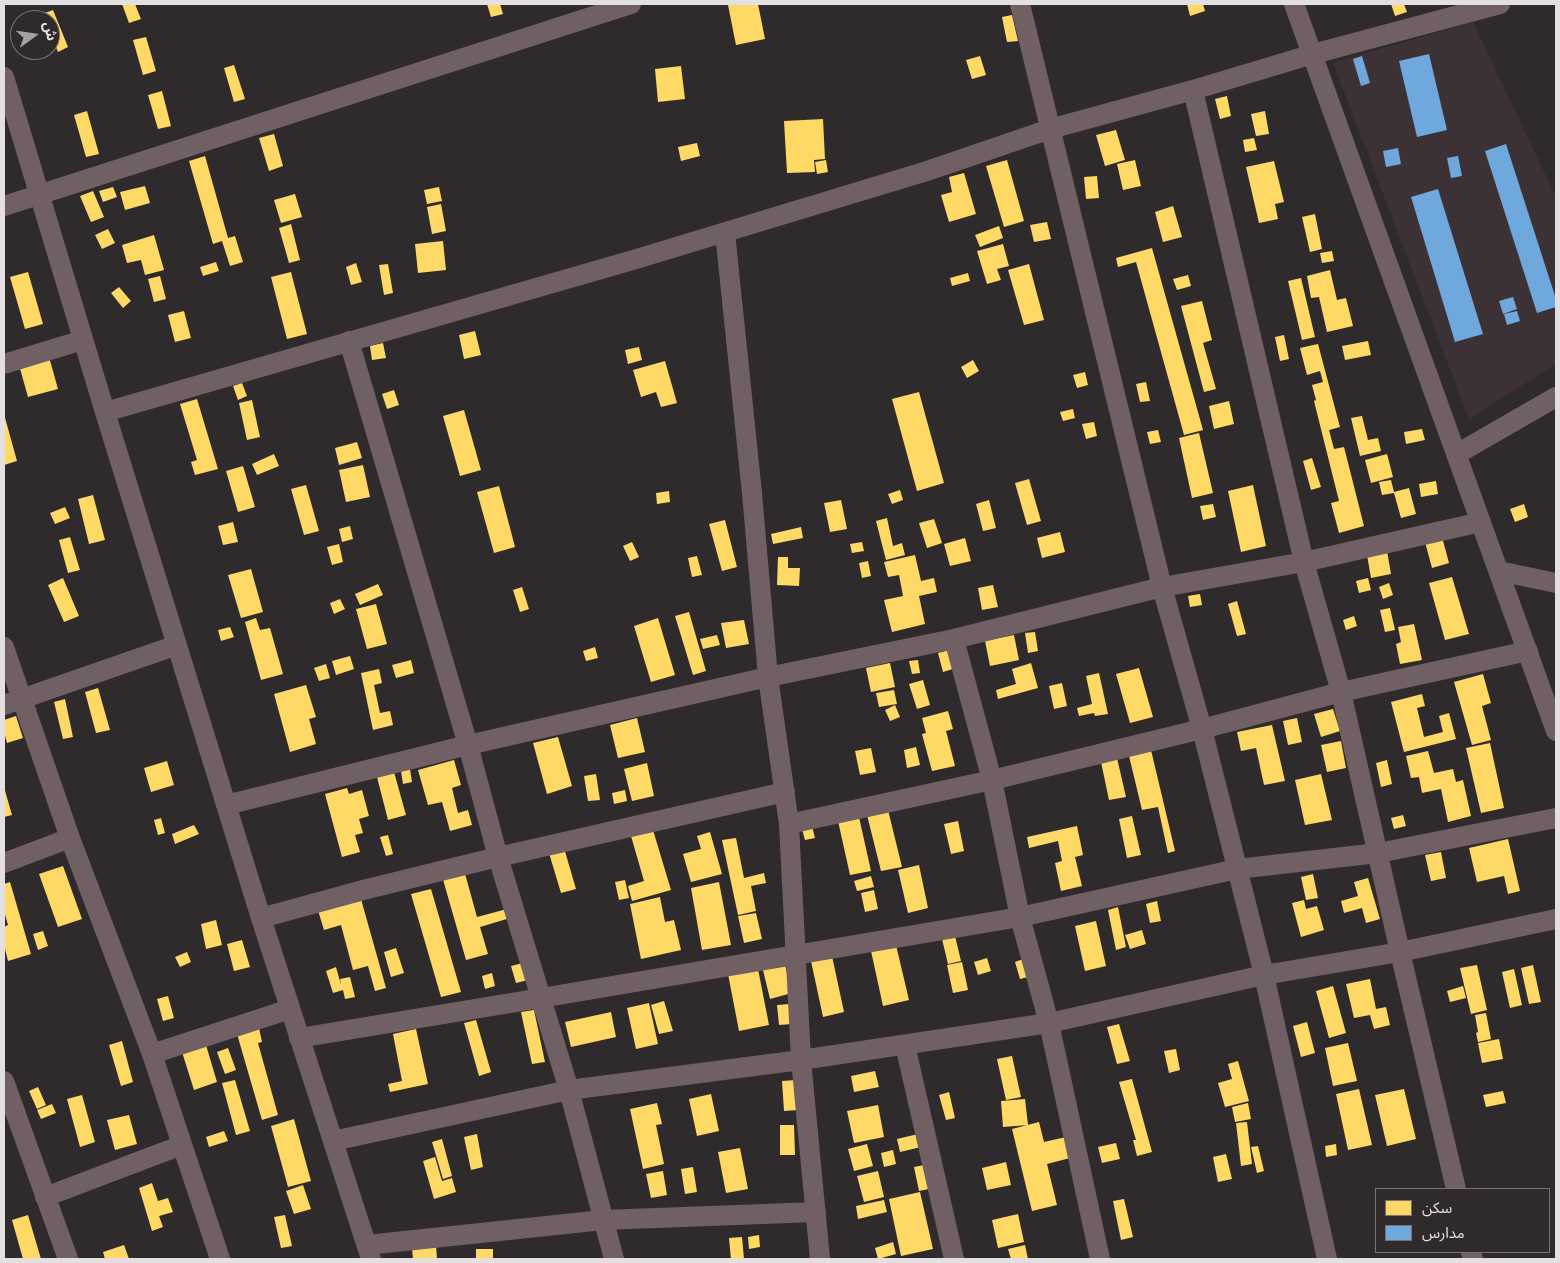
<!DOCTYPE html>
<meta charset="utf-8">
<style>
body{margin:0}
#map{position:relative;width:1560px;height:1263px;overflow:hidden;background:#2f2b2c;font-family:Overpass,"Noto Sans Arabic",sans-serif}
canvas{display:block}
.frame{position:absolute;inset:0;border:5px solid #e4e0e1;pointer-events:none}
.legend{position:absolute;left:1375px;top:1188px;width:175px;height:65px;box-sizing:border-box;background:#302a2b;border:1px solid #787374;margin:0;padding:6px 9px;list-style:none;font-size:15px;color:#e4e0e1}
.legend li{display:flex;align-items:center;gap:10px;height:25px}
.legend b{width:25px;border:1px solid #787374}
.north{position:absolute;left:10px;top:10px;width:50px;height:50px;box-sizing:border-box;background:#302a2b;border:1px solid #787374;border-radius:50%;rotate:76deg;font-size:14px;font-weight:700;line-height:20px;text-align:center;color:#e4e0e1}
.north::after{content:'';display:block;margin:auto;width:18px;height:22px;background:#a5a1a2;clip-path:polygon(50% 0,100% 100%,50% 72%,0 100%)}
</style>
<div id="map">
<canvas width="1560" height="1263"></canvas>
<div class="frame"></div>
<ul class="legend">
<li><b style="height:14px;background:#ffd966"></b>سكن</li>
<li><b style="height:14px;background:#6fa8dc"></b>مدارس</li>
</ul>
<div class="north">ش</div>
</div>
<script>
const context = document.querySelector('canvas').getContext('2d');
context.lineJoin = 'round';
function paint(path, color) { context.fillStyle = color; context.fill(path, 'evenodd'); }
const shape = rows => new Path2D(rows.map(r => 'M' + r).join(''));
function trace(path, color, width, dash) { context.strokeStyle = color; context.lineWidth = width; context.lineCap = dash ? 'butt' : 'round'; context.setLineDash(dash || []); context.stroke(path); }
paint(shape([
 [1473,22,1556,197,1556,364,1469,419,1333,63]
]), '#3c3235');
paint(shape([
 [122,4,135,4,141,19,129,23],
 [487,4,500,4,503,14,491,17],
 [732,4,758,4,765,39,736,45,728,5],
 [1187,4,1203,4,1205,11,1190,16],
 [1391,4,1404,4,1407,12,1395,16],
 [53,10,68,47,58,52,50,33,50,20,45,20,42,14],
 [1012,15,1018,41,1007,42,1002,17],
 [146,37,156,71,143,75,133,40],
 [980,56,986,75,972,79,966,60],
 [234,65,245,99,234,102,224,68],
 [681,66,685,99,658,102,655,69],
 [162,91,171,126,158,129,148,95],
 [1227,96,1231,116,1220,119,1215,99],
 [87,111,99,154,86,157,74,115],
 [1265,111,1269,134,1256,136,1251,114],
 [823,119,825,159,814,160,815,172,787,173,784,121],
 [1116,130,1125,160,1105,166,1096,135],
 [274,134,283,166,269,171,259,138],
 [1254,138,1257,150,1245,152,1243,140],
 [697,143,700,156,681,161,678,147],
 [205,156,228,238,235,236,243,262,230,266,222,241,213,244,189,161],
 [826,160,828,172,817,174,815,162],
 [1007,160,1024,221,1004,227,986,166],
 [1135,160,1141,186,1123,190,1117,164],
 [1274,161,1284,202,1275,204,1278,219,1259,223,1246,167],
 [964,173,976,214,949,222,941,195,952,192,949,177],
 [1097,176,1099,198,1086,199,1084,177],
 [145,186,150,203,125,210,120,192],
 [113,187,117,197,103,202,99,191],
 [439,187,442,201,427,204,424,190],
 [93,191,104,217,91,222,80,196],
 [295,194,302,217,281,223,274,200],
 [441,204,446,231,432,234,427,207],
 [1173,206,1182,237,1163,242,1155,212],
 [1315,214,1322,249,1310,252,1302,217],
 [1047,222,1051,239,1034,242,1030,225],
 [291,224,300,260,289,263,279,228],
 [999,226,1003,238,980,247,975,235],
 [108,229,115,243,102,249,95,235],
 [154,235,164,270,145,275,141,260,127,263,122,245],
 [443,241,446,270,418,273,415,244],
 [1003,244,1009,266,997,269,1001,280,987,284,977,251],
 [1152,248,1203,430,1184,435,1136,262,1118,267,1116,258],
 [1332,251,1334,261,1322,263,1320,253],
 [216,262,219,271,203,276,200,267],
 [356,263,362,282,351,285,346,267],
 [388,264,393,293,384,295,379,265],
 [1029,264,1044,320,1024,325,1008,270],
 [1330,270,1337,300,1346,298,1353,326,1327,332,1319,297,1311,298,1307,276],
 [28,272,43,324,25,329,10,277],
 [291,272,307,334,287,339,271,277],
 [968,273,970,281,952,286,950,278],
 [1188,275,1191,286,1177,290,1173,279],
 [160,276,166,299,154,302,148,279],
 [1301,278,1315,337,1302,340,1288,281],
 [119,287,131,301,123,308,111,293],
 [1202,301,1212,340,1203,343,1216,389,1204,392,1181,306],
 [184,311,191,338,175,342,168,315],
 [475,331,481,355,464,359,459,335],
 [1284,335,1289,359,1280,361,1275,337],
 [1368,341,1371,355,1345,360,1342,346],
 [383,343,386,358,372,360,370,346],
 [1318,344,1340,427,1329,430,1334,449,1344,447,1364,526,1339,533,1331,503,1339,501,1314,401,1316,400,1312,385,1323,382,1320,371,1307,375,1300,348],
 [639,347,642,360,628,364,625,350],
 [49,357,58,389,28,397,19,365],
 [973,360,979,371,967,378,961,367],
 [665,361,677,403,661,407,656,392,641,397,633,370],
 [1085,372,1088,385,1077,388,1073,375],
 [1146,382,1150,401,1140,402,1136,384],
 [242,383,247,396,238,400,233,386],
 [394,390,399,405,387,409,382,394],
 [919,392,944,483,917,491,892,399],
 [197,399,218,469,195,475,191,462,197,460,180,404],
 [252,400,260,437,247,440,239,403],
 [1229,401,1234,424,1214,429,1209,406],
 [1073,409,1075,418,1063,421,1060,412],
 [464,410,481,470,460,476,443,416],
 [4,414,17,461,4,465],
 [1362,416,1368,440,1378,438,1381,451,1360,456,1351,418],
 [1094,422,1097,436,1086,439,1082,424],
 [1422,429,1425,440,1406,444,1404,432],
 [1158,430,1161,442,1150,444,1147,432],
 [1199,433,1213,493,1192,498,1179,438],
 [357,442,362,458,339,465,335,448],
 [274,454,279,466,257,475,252,464],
 [1387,454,1393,477,1371,483,1365,460],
 [1312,458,1321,487,1311,490,1303,461],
 [363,465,370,497,346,502,339,470],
 [243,466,255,507,238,512,226,471],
 [1029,479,1041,521,1027,525,1015,483],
 [1391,480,1394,492,1409,488,1416,514,1401,518,1394,493,1382,495,1379,482],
 [1436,481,1438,494,1421,497,1419,484],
 [306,485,319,531,304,535,291,489],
 [1253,485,1266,546,1241,552,1228,491],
 [499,486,515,547,494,553,477,492],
 [900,490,903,500,892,504,888,494],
 [669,491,670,502,657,504,656,493],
 [93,495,105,540,89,544,78,499],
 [841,500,847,529,830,532,824,503],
 [989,500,996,528,983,531,976,504],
 [1213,504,1216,517,1203,520,1200,506],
 [1524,504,1528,517,1515,522,1510,509],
 [65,507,70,518,55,524,50,513],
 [887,518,893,546,902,543,905,555,886,560,876,521],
 [934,519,942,543,927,548,919,523],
 [725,520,737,567,722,571,709,524],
 [233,522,238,542,223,545,218,526],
 [350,526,353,539,342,542,339,529],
 [801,527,803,538,773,544,771,534],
 [1060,532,1065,552,1042,558,1037,538],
 [70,537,80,570,68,573,59,540],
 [1442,537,1449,563,1432,568,1425,542],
 [965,538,971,561,950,566,944,544],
 [632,542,639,557,630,561,623,546],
 [862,542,864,551,852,553,850,544],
 [339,544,343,562,332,565,327,547],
 [1387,551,1391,574,1371,578,1367,555],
 [915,555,921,581,934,578,937,592,919,596,925,624,892,632,884,600,903,596,899,575,888,577,884,562],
 [697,556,702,575,692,577,688,558],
 [778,557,788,557,788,568,800,568,799,586,777,585],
 [868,561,871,576,862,578,859,563],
 [251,569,263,612,241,618,228,575],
 [1452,577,1469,634,1445,640,1429,583],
 [63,578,79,616,64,622,48,585],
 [1368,578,1371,590,1359,593,1356,581],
 [1389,583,1393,595,1383,599,1379,587],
 [378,584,383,595,360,605,355,594],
 [993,585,998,607,982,610,978,588],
 [522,587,529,609,520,612,513,590],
 [1200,594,1202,605,1190,607,1188,596],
 [340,599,345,609,334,614,330,603],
 [1237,601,1246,634,1237,636,1228,604],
 [376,604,387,644,367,649,356,609],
 [1390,608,1395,630,1385,632,1380,610],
 [689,612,706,671,693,675,675,616],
 [1354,616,1357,626,1346,630,1343,620],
 [256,618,260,630,270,628,283,674,261,680,245,622],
 [658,618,675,675,651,682,634,626],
 [744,620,749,644,726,648,721,623],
 [1414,624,1422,660,1400,664,1396,644,1401,642,1398,627],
 [230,627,234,637,221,641,218,630],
 [1035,632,1038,651,1028,653,1025,633],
 [717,635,720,645,703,649,700,639],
 [1014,635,1019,660,990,666,985,641],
 [595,647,598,658,586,661,583,651],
 [950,650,956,668,943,672,938,653],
 [350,656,354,669,336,675,332,661],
 [411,660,414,673,396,678,392,665],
 [918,660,920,673,912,674,909,661],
 [890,663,895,687,871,692,866,668],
 [1031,663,1038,688,998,699,996,690,1016,684,1012,669],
 [326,664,330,678,319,681,314,668],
 [1139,668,1153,717,1130,723,1116,674],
 [379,669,382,683,374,685,380,713,390,711,393,725,373,730,361,673],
 [1099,673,1108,714,1095,716,1094,713,1079,716,1077,708,1092,704,1086,676],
 [1483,674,1491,703,1482,706,1491,740,1472,745,1454,682],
 [923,680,930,705,917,709,909,684],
 [1062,683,1067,706,1054,709,1049,686],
 [306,685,316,717,309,719,316,744,290,752,274,694],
 [98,688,110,730,96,733,85,692],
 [894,690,897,704,879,707,876,693],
 [1422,694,1425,706,1417,708,1424,737,1443,732,1439,716,1449,713,1456,739,1404,752,1391,702],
 [65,699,73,737,63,739,54,702],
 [895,705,900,717,890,721,885,710],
 [1333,709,1340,731,1321,737,1314,714],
 [948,711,953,729,946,731,955,766,932,771,922,734,926,733,922,718],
 [16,716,23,738,7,743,4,732,4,720],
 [637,718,645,752,618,758,610,725],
 [1297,718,1302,742,1288,745,1283,721],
 [1272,725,1285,781,1264,785,1256,748,1241,751,1237,732],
 [558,737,572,786,547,794,533,743],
 [1341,741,1346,768,1327,772,1321,745],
 [1490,743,1504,808,1481,813,1466,748],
 [916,747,920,765,907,768,904,750],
 [871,748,876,772,860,775,855,751],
 [1151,750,1175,851,1168,853,1158,807,1142,810,1129,756],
 [1428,751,1434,773,1453,769,1456,782,1463,780,1471,816,1448,822,1441,789,1422,793,1419,777,1411,778,1406,756],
 [1117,758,1126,797,1109,800,1101,762],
 [454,760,461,785,452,788,458,813,468,810,472,825,450,831,442,802,428,805,418,770],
 [1387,760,1392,784,1381,787,1376,763],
 [167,761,174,785,151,792,144,768],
 [647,763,654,796,632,801,624,769],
 [410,769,412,782,403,784,401,771],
 [394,772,406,815,388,820,377,777],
 [596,774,600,800,588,801,584,776],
 [1321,774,1332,820,1305,825,1295,780],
 [4,787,12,815,4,817],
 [347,788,349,794,362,790,369,816,359,819,363,833,355,835,360,852,342,857,325,794],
 [625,790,627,801,614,804,612,793],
 [888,810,902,867,881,871,867,815],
 [1403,815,1406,826,1394,829,1391,818],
 [1132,816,1141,855,1127,858,1119,819],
 [859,817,871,871,850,875,838,821],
 [161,818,165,833,158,835,154,820],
 [958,821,964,851,951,854,944,824],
 [194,825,199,834,175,844,172,834],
 [812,826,815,838,805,840,802,829],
 [1077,826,1083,855,1075,857,1082,886,1061,891,1055,863,1062,861,1058,841,1029,848,1027,837],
 [653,830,671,890,632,901,628,886,644,881,631,836],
 [710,832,722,874,691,882,683,854,701,849,697,836],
 [388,835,393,854,386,856,380,837],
 [736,838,744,878,764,873,766,883,751,886,756,911,738,915,722,840],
 [1508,839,1520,891,1508,894,1504,876,1477,882,1469,848],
 [564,848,576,889,561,893,549,853],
 [1441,852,1446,878,1431,881,1425,855],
 [919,865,928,908,908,913,898,870],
 [63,866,82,919,58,927,39,874],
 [464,870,477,917,507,909,510,918,480,927,488,954,466,960,442,876],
 [1313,874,1318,898,1306,900,1301,877],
 [871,876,874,887,857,891,854,881],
 [1368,878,1380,919,1366,923,1362,908,1344,913,1341,901,1358,896,1354,882],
 [625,880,629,898,619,900,615,882],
 [10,882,31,954,8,961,4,945,4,927,8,925,4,911,4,884],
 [719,882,731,945,702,950,691,888],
 [431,889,461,992,441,997,411,894],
 [874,890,878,909,865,912,861,893],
 [359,892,386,988,375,991,368,966,353,970,341,925,324,930,316,904],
 [660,897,665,922,674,920,681,950,641,959,630,904],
 [1304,900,1306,909,1317,906,1324,930,1301,937,1292,903],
 [1157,901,1161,921,1150,923,1146,904],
 [1118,907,1126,947,1116,950,1108,910],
 [756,913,762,939,744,943,738,916],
 [216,920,222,945,206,949,201,924],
 [1096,921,1106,966,1085,971,1075,926],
 [1142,930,1146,944,1130,949,1125,935],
 [43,931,48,946,38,950,33,934],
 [955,936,961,961,948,964,942,939],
 [242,940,250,967,234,971,227,944],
 [896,945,909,1000,883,1006,871,951],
 [396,948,404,973,391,977,384,952],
 [187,952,191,962,180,967,175,957],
 [832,956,844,1012,823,1017,811,961],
 [987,958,991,971,978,975,974,962],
 [1023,959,1028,977,1020,979,1015,962],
 [962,962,968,990,953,993,947,965],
 [523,963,528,980,516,983,511,966],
 [785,965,792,993,770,999,763,970],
 [1477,965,1487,1010,1471,1014,1460,968],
 [1533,965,1541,1002,1529,1004,1521,968],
 [336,967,341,985,340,979,350,977,355,997,345,999,343,990,333,993,326,971],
 [758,969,769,1025,739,1031,728,974],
 [1514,969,1522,1005,1510,1008,1502,972],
 [492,973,495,986,485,989,482,976],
 [1370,979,1376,1009,1386,1007,1390,1025,1374,1029,1370,1015,1354,1018,1346,984],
 [1333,986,1346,1033,1329,1038,1316,991],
 [1463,986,1466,998,1450,1002,1447,991],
 [168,996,174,1018,163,1021,157,999],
 [664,1001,673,1031,659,1034,651,1005],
 [649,1003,658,1044,636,1049,627,1008],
 [790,1004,792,1024,779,1025,777,1005],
 [534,1010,545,1062,532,1064,521,1012],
 [611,1012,616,1037,571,1047,565,1022],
 [1486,1013,1491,1039,1478,1042,1476,1033,1478,1032,1475,1015],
 [476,1020,491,1072,479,1076,464,1023],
 [1307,1022,1315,1053,1301,1057,1293,1026],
 [1119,1024,1130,1061,1117,1064,1107,1027],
 [259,1028,262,1042,258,1043,278,1115,262,1120,237,1034],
 [416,1029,428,1084,390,1092,388,1084,402,1081,393,1034],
 [1499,1039,1503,1059,1482,1063,1478,1043],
 [122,1041,133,1082,121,1086,109,1045],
 [1348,1043,1357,1081,1333,1086,1325,1048],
 [206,1045,217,1082,194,1090,182,1052],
 [228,1048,236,1070,225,1074,217,1052],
 [1176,1049,1180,1070,1169,1073,1164,1051],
 [1012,1056,1021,1097,1006,1100,997,1059],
 [1238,1061,1249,1101,1225,1107,1218,1083,1232,1079,1228,1064],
 [875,1071,879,1087,854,1092,851,1076],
 [1132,1079,1152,1152,1137,1156,1133,1140,1136,1140,1119,1082],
 [235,1080,250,1131,236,1135,222,1083],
 [796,1080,798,1110,784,1111,782,1081],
 [38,1087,46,1105,37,1109,29,1091],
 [1359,1089,1372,1145,1348,1150,1336,1094],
 [1404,1089,1416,1139,1387,1146,1375,1095],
 [1503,1091,1506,1103,1486,1107,1483,1095],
 [949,1092,955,1118,946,1120,939,1095],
 [711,1094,719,1131,697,1136,689,1099],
 [82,1095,95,1142,80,1147,67,1099],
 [1025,1099,1028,1125,1003,1127,1001,1101],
 [657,1103,662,1124,656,1125,664,1164,643,1169,630,1109],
 [1248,1103,1251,1119,1235,1122,1232,1107],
 [52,1104,56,1113,41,1119,37,1110],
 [878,1105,884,1137,854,1143,847,1111],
 [129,1115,137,1144,115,1150,107,1120],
 [294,1119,311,1181,288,1187,271,1126],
 [1039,1122,1044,1142,1066,1137,1070,1158,1047,1164,1057,1205,1032,1211,1012,1129],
 [1247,1122,1252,1164,1241,1166,1236,1123],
 [780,1125,794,1125,795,1155,780,1155],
 [224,1131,228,1141,209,1147,206,1137],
 [477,1134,483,1167,471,1170,464,1137],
 [918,1134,921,1147,900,1152,897,1139],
 [442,1139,452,1176,443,1179,432,1142],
 [1116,1143,1120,1159,1102,1163,1098,1147],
 [867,1144,873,1166,854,1171,848,1149],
 [1336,1144,1337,1155,1326,1157,1325,1146],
 [1258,1146,1264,1171,1257,1173,1251,1147],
 [740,1148,748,1189,726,1193,718,1152],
 [893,1150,896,1164,884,1167,881,1153],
 [1226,1154,1232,1179,1218,1182,1213,1157],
 [435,1157,442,1181,452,1178,456,1192,434,1199,423,1161],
 [1006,1162,1011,1185,987,1190,982,1168],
 [924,1165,929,1189,919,1191,914,1167],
 [693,1167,697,1192,685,1194,681,1169],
 [663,1171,667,1195,651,1198,646,1174],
 [878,1171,884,1197,864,1202,857,1176],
 [152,1183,158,1201,168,1198,173,1212,159,1216,163,1227,152,1231,139,1188],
 [303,1185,311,1209,294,1214,286,1191],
 [920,1192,933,1249,901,1256,889,1199],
 [1124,1199,1133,1237,1121,1240,1113,1201],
 [884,1200,887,1212,858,1219,856,1206],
 [1018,1214,1024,1242,998,1248,992,1220],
 [28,1215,41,1259,23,1259,12,1220],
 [285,1215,292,1246,281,1248,274,1217],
 [759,1235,760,1247,749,1249,748,1237],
 [742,1237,744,1259,731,1259,729,1238],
 [893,1242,896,1254,878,1259,875,1248],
 [124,1245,129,1259,105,1259,103,1252],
 [436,1245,437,1259,413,1259,412,1248],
 [1025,1245,1028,1259,1011,1259,1008,1249],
 [476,1249,493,1249,493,1259,476,1259]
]), '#ffd966');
paint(shape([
 [1429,54,1447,130,1417,137,1399,61],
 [1362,56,1370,83,1361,86,1353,59],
 [1506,144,1556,299,1556,307,1537,313,1485,151],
 [1398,148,1401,164,1386,167,1383,151],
 [1458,156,1462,176,1451,178,1447,158],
 [1438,189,1483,334,1455,342,1411,197],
 [1513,297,1517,309,1503,314,1499,301],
 [1517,311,1520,321,1507,325,1504,314]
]), '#6fa8dc');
trace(shape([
 [1020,4,1162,587,1202,729,1264,975,1327,1259],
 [1294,4,1556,731],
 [4,77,105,412,261,918,371,1259],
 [1193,90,1304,562,1341,692,1400,952,1456,1189],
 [4,206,631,4],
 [725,233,752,493,768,677,789,824,801,1060,820,1259],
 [349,341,468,745,498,857,569,1090,614,1259],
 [4,364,83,340],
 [105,412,633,260,927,171,1050,129,1193,90,1313,54,1500,4],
 [1457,454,1556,397],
 [1499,571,1556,583],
 [954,639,992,780,1020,917,1049,1023,1100,1259],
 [4,647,70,838,152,1054,220,1259],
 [4,705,177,645],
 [226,805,468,745,768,677,954,639,1162,587,1304,562,1481,522],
 [789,824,992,780,1202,729,1341,692,1528,651],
 [4,863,70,838],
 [261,918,367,889,498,857,785,792],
 [299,1038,541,998,1020,917,1237,869,1378,853,1556,818],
 [905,1045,954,1259],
 [152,1054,290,1009],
 [4,1081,68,1259],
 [333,1141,569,1090,801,1060,1049,1023,1264,975,1400,952,1556,919],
 [45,1197,182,1145],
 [367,1245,603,1220,816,1212],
 [1471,1252,1473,1259]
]), '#705f63', 20);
</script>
